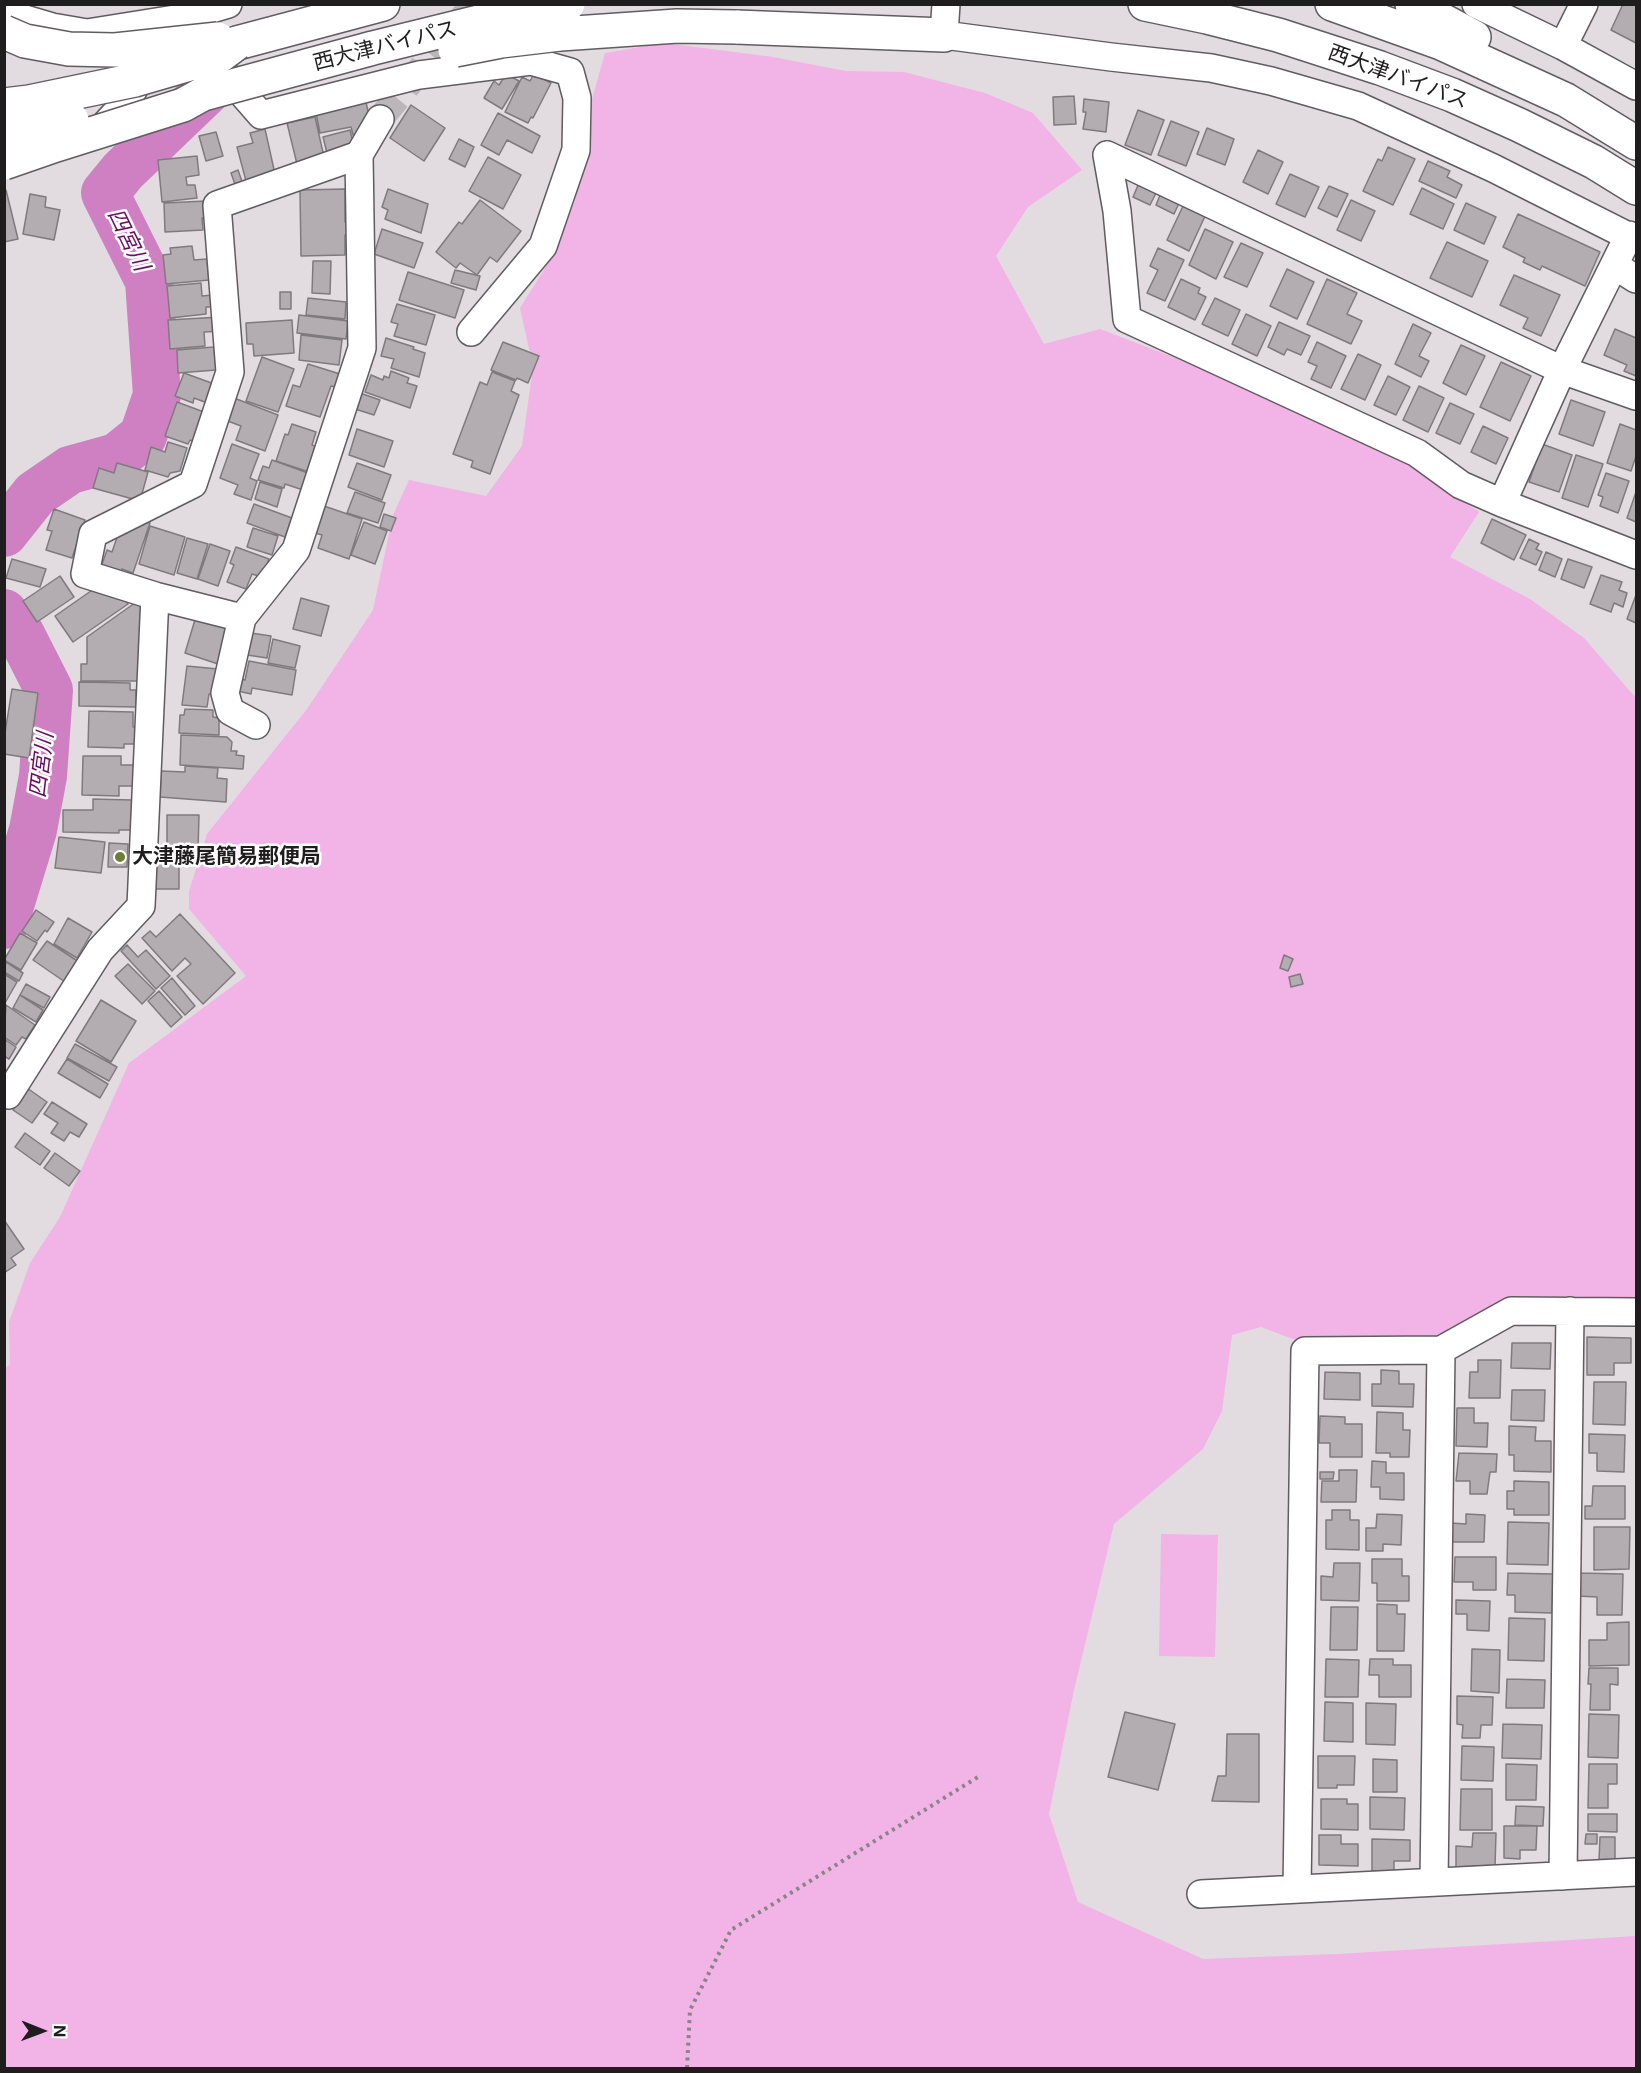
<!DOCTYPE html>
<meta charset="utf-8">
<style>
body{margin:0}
#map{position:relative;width:1641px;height:2073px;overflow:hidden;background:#e2dce1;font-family:Inter,sans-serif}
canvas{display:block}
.frame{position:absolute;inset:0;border:6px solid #1f1d1e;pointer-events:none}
.north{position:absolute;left:12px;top:2001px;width:60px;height:60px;-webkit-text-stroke:4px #fff;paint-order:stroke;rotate:91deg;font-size:16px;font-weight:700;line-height:24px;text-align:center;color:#1f1d1e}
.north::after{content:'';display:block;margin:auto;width:21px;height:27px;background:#1f1d1e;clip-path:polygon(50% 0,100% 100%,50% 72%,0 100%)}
</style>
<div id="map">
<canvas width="1641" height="2073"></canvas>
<div class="frame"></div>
<div class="north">N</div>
</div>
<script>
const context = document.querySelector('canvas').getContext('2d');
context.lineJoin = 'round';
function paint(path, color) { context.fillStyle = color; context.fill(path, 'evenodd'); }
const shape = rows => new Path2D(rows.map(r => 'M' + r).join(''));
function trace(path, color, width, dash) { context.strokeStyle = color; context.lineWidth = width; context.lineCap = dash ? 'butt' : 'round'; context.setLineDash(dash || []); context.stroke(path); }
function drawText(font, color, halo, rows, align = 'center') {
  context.font = font + ' Inter,"Noto Sans JP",sans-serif'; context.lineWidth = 5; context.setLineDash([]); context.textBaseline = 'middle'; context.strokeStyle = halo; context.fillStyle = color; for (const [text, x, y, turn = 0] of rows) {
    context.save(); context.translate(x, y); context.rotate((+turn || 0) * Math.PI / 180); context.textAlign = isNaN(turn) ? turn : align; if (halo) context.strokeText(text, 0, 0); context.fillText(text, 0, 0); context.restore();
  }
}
paint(shape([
 [664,43,773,57,846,71,904,72,985,93,1033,113,1082,170,1028,207,996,256,1044,344,1100,329,1285,400,1375,444,1415,468,1479,512,1450,557,1530,599,1584,638,1636,698,1636,1304,1571,1302,1435,1343,1293,1339,1261,1327,1232,1335,1222,1411,1203,1449,1114,1524,1074,1690,1049,1814,1078,1902,1203,1959,1338,1954,1636,1936,1636,2068,5,2068,4,1370,10,1364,9,1322,30,1263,60,1217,129,1063,246,976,189,909,189,891,207,834,307,709,373,610,393,515,409,480,486,496,522,446,533,367,520,308,550,260,575,201,592,99,605,53],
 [1161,1534,1218,1535,1215,1657,1159,1656]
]), '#f2b3e7');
trace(shape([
 [4,533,35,494,70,470,117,457,143,436,157,395,149,281,105,193,123,171,217,81],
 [4,613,21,635,49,690,43,776,33,830,4,925]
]), '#ce80c2', 48);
const building = shape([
 [1623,4,1636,4,1636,43,1611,30,1623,4],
 [506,74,519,81,502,109,484,98,494,81,499,85,506,74],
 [534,74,551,83,533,118,531,117,528,123,505,112,522,77,530,81,534,74],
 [1074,96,1076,124,1054,125,1053,97,1074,96],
 [1084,99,1109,102,1106,132,1083,129,1086,112,1083,112,1084,99],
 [366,102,372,131,353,135,351,127,320,133,316,113,366,102],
 [411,105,445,128,424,161,390,138,411,105],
 [1138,110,1164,120,1151,155,1125,145,1138,110],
 [498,113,540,136,532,153,507,140,499,155,481,145,498,113],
 [315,117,324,157,297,164,287,123,315,117],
 [1171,121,1199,132,1186,166,1158,155,1171,121],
 [1207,128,1234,139,1225,165,1197,154,1207,128],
 [265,129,275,174,246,181,237,147,253,143,250,133,265,129],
 [350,130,354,147,328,157,323,137,350,130],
 [216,132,223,156,206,161,199,136,216,132],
 [459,139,474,147,465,167,449,159,459,139],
 [1388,147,1415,159,1393,205,1363,191,1378,159,1382,161,1388,147],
 [1258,150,1283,162,1268,194,1243,182,1258,150],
 [197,156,199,175,186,177,187,185,195,185,197,198,162,202,158,160,197,156],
 [488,157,521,175,503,209,469,191,488,157],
 [1428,161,1450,171,1447,177,1462,185,1456,198,1419,181,1428,161],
 [238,170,244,187,237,190,231,173,238,170],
 [1290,174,1319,187,1305,217,1276,204,1290,174],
 [1139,183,1157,191,1150,205,1133,197,1139,183],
 [1329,186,1348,194,1337,217,1318,208,1329,186],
 [1422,188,1454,204,1443,229,1410,214,1422,188],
 [345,189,345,222,349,221,348,235,345,235,345,255,301,256,300,190,345,189],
 [388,189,428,204,421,233,385,219,388,210,382,207,388,189],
 [4,190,6,190,18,239,4,242,4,190],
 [1161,193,1180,201,1174,214,1156,205,1161,193],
 [30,194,46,197,45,207,60,210,54,240,23,234,30,194],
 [480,200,521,231,497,262,490,257,477,275,460,263,456,268,436,252,459,222,462,224,480,200],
 [1351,200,1375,211,1361,241,1337,230,1351,200],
 [206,201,207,218,202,218,203,230,165,232,164,203,206,201],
 [1466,203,1496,217,1484,244,1454,230,1466,203],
 [1184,204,1206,214,1189,251,1167,240,1184,204],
 [1518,214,1600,252,1585,286,1542,266,1540,270,1523,262,1525,258,1503,247,1518,214],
 [382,229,423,243,414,268,374,254,382,229],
 [1205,229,1233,242,1216,279,1189,265,1205,229],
 [1447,242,1488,261,1472,297,1430,278,1447,242],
 [1241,243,1263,253,1247,287,1224,277,1241,243],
 [192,246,194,260,207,259,209,280,166,284,163,255,171,254,170,248,192,246],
 [1158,248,1184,260,1165,301,1147,293,1158,270,1150,266,1158,248],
 [313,261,331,261,330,294,312,293,313,261],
 [1287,269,1314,282,1297,319,1270,306,1287,269],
 [455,270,480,276,476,290,451,283,455,270],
 [408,272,464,290,455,318,399,300,408,272],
 [1514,275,1560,295,1541,336,1523,328,1528,318,1500,305,1514,275],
 [1181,279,1200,288,1198,293,1206,297,1195,320,1168,307,1181,279],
 [1327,279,1357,293,1347,314,1362,321,1351,344,1307,324,1327,279],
 [201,283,202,296,212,295,212,307,206,307,206,314,170,318,167,286,201,283],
 [280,292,291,292,291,309,280,309,280,292],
 [308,298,346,302,345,319,306,315,308,298],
 [1215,298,1240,310,1228,336,1202,324,1215,298],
 [397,304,435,315,426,345,394,336,398,324,391,322,397,304],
 [1246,314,1271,326,1257,356,1232,344,1246,314],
 [299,315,348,321,346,339,297,333,299,315],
 [220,317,221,331,204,332,205,346,170,349,168,320,220,317],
 [292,320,294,353,254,356,253,344,247,344,246,323,292,320],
 [1279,322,1310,336,1301,355,1287,349,1284,355,1268,347,1279,322],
 [1413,324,1431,333,1419,356,1429,361,1421,377,1395,364,1413,324],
 [1615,329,1636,338,1636,376,1624,371,1627,365,1604,355,1615,329],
 [301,335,342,340,339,365,299,360,301,335],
 [386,338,414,347,413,349,425,353,419,377,391,368,394,359,381,356,386,338],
 [503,342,539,356,528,383,517,378,516,380,491,370,503,342],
 [1317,342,1346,356,1331,388,1311,379,1317,366,1308,362,1317,342],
 [1461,345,1485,356,1466,395,1443,383,1461,345],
 [214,347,216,370,178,373,177,350,214,347],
 [1358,354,1381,365,1365,400,1341,389,1358,354],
 [262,357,294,369,278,412,246,401,262,357],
 [1501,362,1531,376,1510,421,1480,407,1501,362],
 [308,364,340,374,336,387,331,386,320,417,286,406,293,385,300,387,308,364],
 [391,371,409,378,407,383,417,386,410,408,365,392,371,375,383,380,384,376,389,378,391,371],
 [492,372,515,381,511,391,519,395,490,474,471,467,473,461,453,454,480,382,487,385,492,372],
 [184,373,217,385,210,404,194,398,193,403,175,396,184,373],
 [1388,376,1410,387,1396,415,1374,405,1388,376],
 [1419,386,1444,398,1428,432,1403,420,1419,386],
 [360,393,380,400,374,415,355,409,360,393],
 [234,398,278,415,265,451,236,440,241,426,225,420,234,398],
 [1571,400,1605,412,1593,446,1559,434,1571,400],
 [177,402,204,412,195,442,190,440,188,444,165,436,177,402],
 [1450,403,1474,414,1460,444,1436,433,1450,403],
 [292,424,316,432,312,445,317,447,309,472,276,461,285,434,288,435,292,424],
 [1620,424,1636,430,1636,456,1631,471,1607,463,1620,424],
 [1483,426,1508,438,1496,464,1471,452,1483,426],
 [357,429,393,441,384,467,349,455,357,429],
 [168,442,187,448,180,471,170,473,168,477,145,470,151,447,165,452,168,442],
 [232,444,259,454,250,478,257,481,251,500,234,494,238,485,220,478,232,444],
 [1542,444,1572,455,1559,492,1529,482,1542,444],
 [1576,455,1603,464,1588,507,1562,498,1576,455],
 [272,460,308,473,303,490,285,484,284,488,258,480,263,466,269,468,272,460],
 [117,463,148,472,140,501,93,488,99,468,114,473,117,463],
 [357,463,391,475,382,500,348,487,357,463],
 [1606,473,1629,481,1618,513,1600,506,1603,497,1598,495,1606,473],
 [260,482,282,489,277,507,255,499,260,482],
 [355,492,385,503,378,523,347,513,355,492],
 [1636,492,1636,522,1627,518,1636,492],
 [254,504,292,518,285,537,247,523,254,504],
 [324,506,362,519,349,559,318,548,322,535,315,533,324,506],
 [54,509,85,520,72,558,46,550,52,531,47,530,54,509],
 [384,514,396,518,391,531,380,527,384,514],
 [1492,519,1526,535,1514,560,1481,543,1492,519],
 [123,520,139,520,150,523,133,573,122,569,121,573,101,567,107,550,112,552,123,520],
 [364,522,387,531,375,564,351,555,364,522],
 [150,526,185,537,174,575,139,564,150,526],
 [253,528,278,536,272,555,247,547,253,528],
 [187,538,208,544,197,579,177,573,187,538],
 [1529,539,1539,544,1536,549,1542,552,1536,565,1520,558,1529,539],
 [210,544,230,551,218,586,198,579,210,544],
 [236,547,269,559,262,577,252,574,246,589,227,582,234,565,230,563,236,547],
 [1546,552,1562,559,1555,577,1539,570,1546,552],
 [12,559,46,569,40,587,6,578,12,559],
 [1568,559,1592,567,1584,588,1561,579,1568,559],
 [1601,575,1622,582,1619,590,1627,593,1623,607,1614,603,1611,612,1590,604,1601,575],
 [60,576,74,597,37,622,23,601,60,576],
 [101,584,117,589,128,604,73,642,55,616,101,584],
 [1636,595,1636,623,1627,619,1636,595],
 [301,598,329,606,321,636,293,629,301,598],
 [139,600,145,609,145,681,81,681,81,664,87,664,87,637,139,600],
 [197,613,230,624,218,664,185,653,197,613],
 [251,633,271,636,267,658,247,655,251,633],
 [273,639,300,646,295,668,268,663,273,639],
 [249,661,296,670,292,695,252,688,251,694,238,691,240,679,245,680,249,661],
 [187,666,218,669,215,694,209,694,207,707,182,705,187,666],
 [79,682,130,683,130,690,136,690,136,707,79,706,79,682],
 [12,689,38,693,29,758,4,754,4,739,12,689],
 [185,709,213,710,213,717,219,718,219,735,179,733,180,715,184,715,185,709],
 [89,711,133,712,133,727,137,727,137,744,124,744,124,748,88,747,89,711],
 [181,735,227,737,232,742,231,751,237,751,236,755,244,756,243,769,180,765,181,735],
 [83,756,121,756,121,765,136,765,135,786,119,786,119,796,82,795,83,756],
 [185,766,218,768,217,778,227,779,226,802,160,797,161,771,185,772,185,766],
 [93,799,132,800,132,830,119,830,119,833,63,832,63,810,93,810,93,799],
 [167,815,199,815,198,850,167,850,167,815],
 [59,837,105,842,101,873,55,868,59,837],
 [109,843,128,844,127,867,108,867,109,843],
 [155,863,179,863,179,889,154,889,155,863],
 [36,910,54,922,47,932,45,930,37,941,22,931,36,910],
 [180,914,235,973,203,1004,177,976,191,964,185,958,172,971,142,938,150,931,156,937,180,914],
 [68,918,92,932,77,958,54,944,68,918],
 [20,933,37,943,21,970,4,960,20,933],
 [47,941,79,962,65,982,33,960,47,941],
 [127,945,138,957,146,950,170,976,156,989,121,951,127,945],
 [1284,955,1293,959,1288,971,1280,968,1284,955],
 [6,962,23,973,19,981,4,972,6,962],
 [128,964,155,991,142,1004,115,976,128,964],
 [4,974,17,982,5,1003,4,1003,4,974],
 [1300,974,1303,984,1291,987,1289,977,1300,974],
 [172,978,195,1006,185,1015,161,988,172,978],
 [26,984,50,997,44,1008,20,995,26,984],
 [159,991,182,1017,171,1027,148,1001,159,991],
 [20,995,43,1010,36,1022,13,1008,20,995],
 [101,1000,136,1021,111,1062,76,1041,101,1000],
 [6,1005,35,1025,26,1039,22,1037,16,1045,4,1037,6,1005],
 [4,1039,16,1047,9,1059,4,1056,4,1039],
 [75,1044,117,1067,109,1081,67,1058,75,1044],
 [67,1059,108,1084,100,1098,58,1073,67,1059],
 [27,1088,47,1102,32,1123,13,1110,27,1088],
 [52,1102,87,1124,79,1137,70,1132,64,1141,51,1133,58,1123,44,1114,52,1102],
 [25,1133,50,1151,40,1165,15,1147,25,1133],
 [55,1153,80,1171,69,1186,44,1168,55,1153],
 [4,1220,24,1249,11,1258,16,1265,4,1273,4,1220],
 [1587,1337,1631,1338,1631,1363,1614,1363,1614,1375,1587,1375,1587,1337],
 [1512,1343,1551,1343,1550,1369,1511,1368,1512,1343],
 [1478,1360,1501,1360,1500,1398,1469,1398,1470,1372,1478,1372,1478,1360],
 [1381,1370,1399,1371,1399,1384,1414,1384,1413,1407,1372,1406,1372,1384,1381,1384,1381,1370],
 [1325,1372,1360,1373,1360,1400,1324,1399,1325,1372],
 [1594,1382,1626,1382,1625,1425,1593,1424,1594,1382],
 [1512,1390,1545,1390,1544,1421,1511,1420,1512,1390],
 [1457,1408,1474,1408,1474,1423,1488,1423,1487,1447,1456,1446,1457,1408],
 [1377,1412,1403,1413,1403,1430,1410,1430,1409,1457,1390,1457,1390,1453,1376,1453,1377,1412],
 [1320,1416,1345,1417,1345,1424,1362,1424,1362,1457,1330,1457,1330,1443,1319,1443,1320,1416],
 [1509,1426,1536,1427,1535,1441,1551,1441,1551,1472,1514,1471,1514,1455,1509,1455,1509,1426],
 [1589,1434,1625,1435,1624,1472,1597,1471,1597,1453,1589,1453,1589,1434],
 [1459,1453,1497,1454,1496,1472,1490,1472,1487,1494,1470,1494,1470,1481,1456,1481,1459,1453],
 [1372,1461,1386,1462,1386,1473,1404,1473,1404,1500,1380,1499,1380,1487,1371,1487,1372,1461],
 [1339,1470,1357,1470,1356,1502,1321,1502,1322,1481,1339,1481,1339,1470],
 [1320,1472,1334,1472,1333,1479,1320,1479,1320,1472],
 [1514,1481,1549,1482,1549,1515,1514,1515,1514,1509,1507,1509,1507,1491,1514,1491,1514,1481],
 [1593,1486,1625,1486,1625,1519,1585,1519,1585,1506,1592,1506,1593,1486],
 [1332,1510,1350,1510,1350,1520,1359,1520,1359,1550,1326,1549,1326,1520,1332,1520,1332,1510],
 [1377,1514,1402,1515,1401,1545,1383,1544,1383,1551,1366,1551,1366,1528,1376,1528,1377,1514],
 [1466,1514,1485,1515,1484,1542,1451,1542,1451,1523,1466,1524,1466,1514],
 [1508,1522,1549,1523,1548,1565,1507,1564,1508,1522],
 [1594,1527,1630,1527,1629,1569,1594,1570,1594,1527],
 [1455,1557,1496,1557,1496,1590,1473,1590,1473,1582,1454,1582,1455,1557],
 [1372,1559,1402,1559,1402,1576,1409,1576,1409,1601,1377,1601,1377,1583,1372,1583,1372,1559],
 [1334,1563,1360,1563,1359,1601,1321,1600,1321,1576,1333,1577,1334,1563],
 [1508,1573,1553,1574,1552,1613,1515,1612,1515,1595,1507,1595,1508,1573],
 [1579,1573,1623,1574,1622,1615,1597,1615,1597,1597,1578,1596,1579,1573],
 [1456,1600,1490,1601,1489,1631,1467,1630,1467,1614,1456,1614,1456,1600],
 [1377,1604,1397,1605,1397,1614,1405,1614,1404,1651,1377,1651,1377,1604],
 [1331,1607,1358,1607,1357,1650,1330,1650,1331,1607],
 [1509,1618,1545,1619,1544,1661,1508,1660,1509,1618],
 [1629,1622,1629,1665,1589,1666,1589,1640,1607,1640,1607,1623,1629,1622],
 [1472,1649,1500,1650,1499,1693,1471,1691,1472,1649],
 [1326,1659,1359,1660,1358,1697,1325,1697,1326,1659],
 [1370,1659,1393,1659,1393,1665,1411,1665,1411,1697,1379,1697,1379,1675,1369,1675,1370,1659],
 [1589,1668,1618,1668,1618,1685,1610,1684,1610,1710,1590,1710,1591,1684,1588,1684,1589,1668],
 [1507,1679,1545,1680,1544,1708,1506,1708,1507,1679],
 [1457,1696,1493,1697,1492,1725,1481,1725,1480,1738,1462,1738,1463,1725,1457,1724,1457,1696],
 [1325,1702,1353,1703,1353,1742,1324,1741,1325,1702],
 [1366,1703,1396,1704,1395,1745,1366,1744,1366,1703],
 [1125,1712,1175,1724,1158,1790,1108,1777,1125,1712],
 [1589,1714,1619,1715,1618,1758,1588,1757,1589,1714],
 [1503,1724,1542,1725,1541,1759,1502,1758,1503,1724],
 [1227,1734,1259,1734,1259,1802,1212,1801,1218,1776,1226,1776,1227,1734],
 [1462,1746,1494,1747,1493,1781,1461,1780,1462,1746],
 [1318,1756,1355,1756,1354,1785,1337,1785,1337,1788,1318,1788,1318,1756],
 [1373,1759,1397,1760,1397,1792,1373,1792,1373,1759],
 [1506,1764,1537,1765,1536,1800,1506,1800,1506,1764],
 [1589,1764,1617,1764,1617,1784,1608,1784,1608,1808,1588,1808,1589,1764],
 [1461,1789,1492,1789,1492,1830,1460,1830,1461,1789],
 [1370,1797,1405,1798,1404,1830,1370,1829,1370,1797],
 [1321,1799,1347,1799,1347,1804,1358,1804,1358,1830,1321,1829,1321,1799],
 [1516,1806,1544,1807,1543,1826,1515,1825,1516,1806],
 [1588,1814,1617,1814,1617,1832,1588,1831,1588,1814],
 [1504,1826,1537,1826,1536,1850,1520,1850,1520,1859,1504,1858,1504,1826],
 [1473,1833,1496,1833,1495,1867,1472,1866,1472,1870,1456,1869,1456,1846,1472,1847,1473,1833],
 [1586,1834,1597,1834,1597,1844,1585,1844,1586,1834],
 [1319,1835,1341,1835,1341,1844,1358,1844,1358,1866,1319,1865,1319,1835],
 [1600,1837,1615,1837,1615,1861,1599,1861,1600,1837],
 [1372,1839,1410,1840,1410,1861,1394,1861,1394,1872,1372,1871,1372,1839]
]);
paint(building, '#b3adb1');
trace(building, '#7f7a7e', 1.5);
trace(shape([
 [380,119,474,4]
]), '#bbb6ba', 27, [27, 14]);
const minor = shape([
 [946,4,944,35,1111,57,1211,68,1271,81,1358,106,1493,168,1636,240],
 [1476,4,1563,46,1636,86],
 [4,9,18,17,52,27,87,33,181,18,228,4],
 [181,18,214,61,261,115,419,75,531,61,570,72,577,98,576,150,543,246,471,332],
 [1563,46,1584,4],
 [96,132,103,127,125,103,148,66],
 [1107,155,1117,211,1127,319,1417,453,1461,485,1502,503,1636,555],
 [1107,155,1562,370,1636,396],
 [1614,265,1636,279],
 [1502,503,1562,370,1629,235],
 [155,596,85,574,93,534,193,484,230,372,217,205,359,155],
 [242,618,225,693,230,711,256,725],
 [4,1093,8,1095,100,950,141,906,155,596,242,618,296,550,362,348,359,155,380,119],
 [1563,1876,1570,1311],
 [1434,1882,1441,1350],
 [1297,1889,1305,1351,1441,1350,1511,1311,1636,1312],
 [1201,1894,1636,1872]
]);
const highway = shape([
 [1145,4,1207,17,1278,35,1380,68,1452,95,1519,125,1594,162,1636,188],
 [1332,4,1441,43,1566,100,1636,143],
 [1412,4,1474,37],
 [736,27,944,35],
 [237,43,383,4]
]);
trace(minor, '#615c60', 30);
trace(highway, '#615c60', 36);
trace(shape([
 [687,2068,690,2010,731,1930,978,1777]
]), '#888487', 4, [3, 4.5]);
trace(minor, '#fff', 27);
trace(highway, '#fff', 33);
const highwayBridge = shape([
 [4,32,25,41,69,49,115,50,218,39],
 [455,50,501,41,560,34,677,26,736,27],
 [4,105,29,102,135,80,221,55,237,43],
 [4,135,72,120],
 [4,163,56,145,183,105,203,94,373,48,511,14,568,4]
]);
trace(highwayBridge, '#615c60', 36, []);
trace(highwayBridge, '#fff', 33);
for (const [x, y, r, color] of [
 [120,857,6,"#6b8032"]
]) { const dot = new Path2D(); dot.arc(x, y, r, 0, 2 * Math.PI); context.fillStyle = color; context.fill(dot); trace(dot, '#fff', 2); }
drawText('21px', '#1f1d1e', '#fff', [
 ["西大津バイパス",385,46,-14],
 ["西大津バイパス",1398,77,20]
]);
drawText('bold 21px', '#1f1d1e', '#fff', [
 ["大津藤尾簡易郵便局",132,857]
], 'left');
drawText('italic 22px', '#6c0c63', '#fff', [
 ["四宮川",128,240,64],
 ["四宮川",42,765,-83]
]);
</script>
